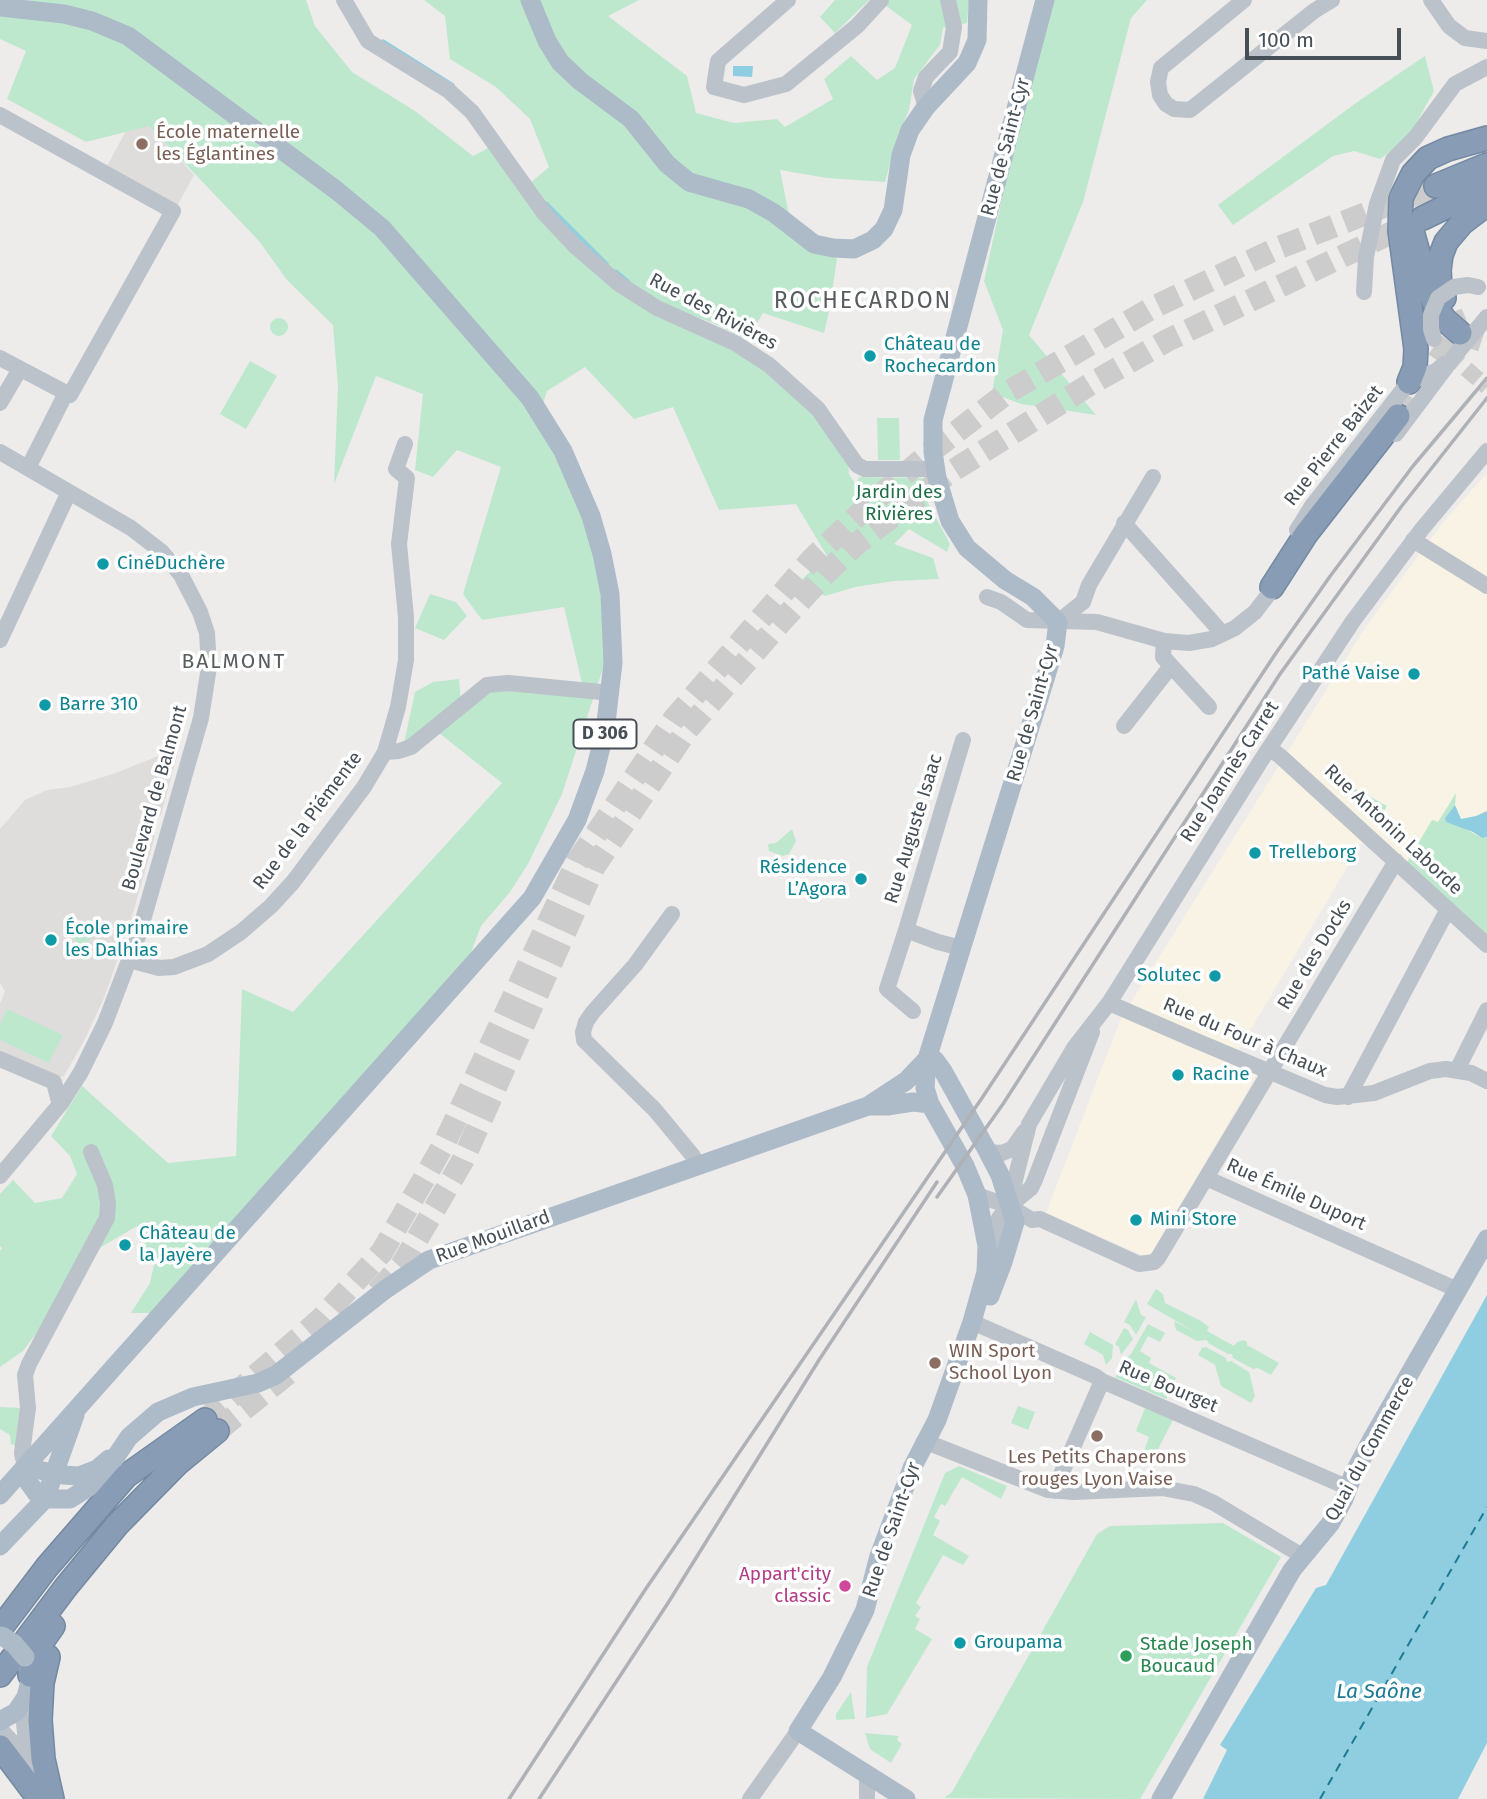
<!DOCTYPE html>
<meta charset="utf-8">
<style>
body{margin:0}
#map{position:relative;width:1487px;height:1799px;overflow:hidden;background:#eeebeb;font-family:"Fira Sans",sans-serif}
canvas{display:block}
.scale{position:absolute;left:1245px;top:28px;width:156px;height:32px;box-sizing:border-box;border:4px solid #464e56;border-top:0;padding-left:9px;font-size:21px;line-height:24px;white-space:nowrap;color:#464e56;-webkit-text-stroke:5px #fff;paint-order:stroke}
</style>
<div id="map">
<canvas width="1487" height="1799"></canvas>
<div class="scale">100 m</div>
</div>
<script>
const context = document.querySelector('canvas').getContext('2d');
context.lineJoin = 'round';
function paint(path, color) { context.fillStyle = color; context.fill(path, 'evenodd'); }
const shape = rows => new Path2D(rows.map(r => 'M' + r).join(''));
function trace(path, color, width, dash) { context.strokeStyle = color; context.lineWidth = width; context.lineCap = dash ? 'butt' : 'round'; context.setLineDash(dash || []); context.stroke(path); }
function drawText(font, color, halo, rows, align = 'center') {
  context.font = font + ' "Fira Sans",sans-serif'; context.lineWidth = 7; context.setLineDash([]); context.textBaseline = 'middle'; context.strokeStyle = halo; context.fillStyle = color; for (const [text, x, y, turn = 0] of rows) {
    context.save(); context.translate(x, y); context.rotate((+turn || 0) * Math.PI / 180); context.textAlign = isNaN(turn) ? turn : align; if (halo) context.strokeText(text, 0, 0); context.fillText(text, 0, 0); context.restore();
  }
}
paint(shape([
 [1487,473,1487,849,1406,864,1367,834,1232,1061,1258,1073,1149,1258,1046,1213,1121,1018,1365,628,1441,525]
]), '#f8f3e5');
paint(shape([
 [134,116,145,121,194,175,177,206,107,166],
 [171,751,178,752,161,815,147,827,155,836,129,927,104,998,84,1041,64,1076,57,1078,0,1054,0,1004,5,991,0,983,0,829,25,800,47,790,70,787,113,774]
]), '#dfdcdc');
paint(shape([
 [15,0,306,0,315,26,352,72,415,111,473,156,490,147,570,248,709,338,767,369,804,401,848,458,849,474,856,485,859,477,922,478,928,503,950,544,947,552,909,529,894,544,933,558,939,579,894,581,855,587,825,596,799,582,827,556,796,504,719,510,673,407,634,419,585,367,547,391,539,416,596,549,607,656,562,794,528,864,510,892,481,926,470,955,151,1313,131,1313,150,1283,154,1265,137,1226,101,1247,23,1351,0,1367,0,1251,2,1248,0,1246,0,1194,13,1180,35,1203,62,1198,77,1174,70,1156,51,1136,82,1086,168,1163,236,1156,242,989,293,1012,502,783,429,725,404,743,415,692,433,682,459,679,461,701,487,685,585,696,564,607,482,620,463,594,501,467,457,450,433,477,415,470,423,394,376,376,334,484,338,387,333,325,287,280,259,241,149,126,86,142,7,99,26,51,0,39,0,14],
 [424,0,639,0,608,16,687,76,696,113,734,123,777,119,785,127,833,99,824,79,851,56,877,80,895,68,912,25,878,0,969,0,967,23,943,28,940,45,914,79,909,110,897,138,885,182,827,178,780,170,789,215,811,252,837,258,830,307,824,333,763,313,747,340,713,323,661,304,622,278,580,241,528,185,549,167,530,119,496,87,450,59,445,16],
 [835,0,869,0,835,33,820,17],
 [1053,0,1147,0,1131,18,1083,202,1029,335,1096,415,1021,404,992,393,1003,330,984,281,1006,180],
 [1425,56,1434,91,1408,138,1380,159,1354,151,1333,156,1233,225,1218,205,1360,100],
 '270 327a9 9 0 1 1 18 0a9 9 0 1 1-18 0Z',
 [250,361,277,376,246,429,220,414],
 [877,418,899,418,900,460,878,460],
 [430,594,456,602,467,616,444,640,415,628],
 [1350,786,1387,806,1376,824,1345,795],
 [1456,793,1455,805,1445,818,1482,838,1487,837,1487,935,1406,864,1432,820,1438,822],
 [792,829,796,841,789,854,783,856,769,851,768,844,776,843],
 [91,920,100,931,81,947,72,936],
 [7,1009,63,1035,49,1063,0,1040,0,1025],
 [1156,1289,1163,1294,1165,1303,1201,1321,1209,1327,1207,1331,1234,1346,1237,1342,1244,1340,1247,1342,1247,1345,1279,1363,1271,1375,1258,1368,1253,1369,1233,1358,1232,1354,1228,1354,1208,1343,1207,1340,1197,1341,1176,1330,1174,1321,1195,1332,1147,1304],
 [1136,1299,1141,1315,1146,1317,1136,1335,1130,1325,1124,1322],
 [1148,1324,1165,1333,1160,1342,1148,1336,1140,1351,1151,1358,1149,1363,1176,1378,1166,1399,1115,1377,1121,1363,1131,1354],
 [1124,1328,1128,1330,1133,1339,1121,1355,1119,1347,1115,1344],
 [1090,1332,1113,1345,1112,1358,1106,1365,1103,1355,1084,1344],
 [1206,1347,1226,1358,1227,1362,1231,1361,1249,1372,1255,1396,1251,1403,1221,1386,1215,1365,1198,1355,1202,1348],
 [1018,1406,1035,1412,1028,1430,1011,1423],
 [0,1407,22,1408,17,1446,11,1444,10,1435,0,1429],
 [1145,1408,1173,1420,1155,1455,1144,1451,1149,1437,1136,1431],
 [959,1466,1007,1486,1001,1499,962,1477,945,1506,941,1504,934,1517,940,1521,933,1535,969,1556,963,1565,943,1555,916,1603,921,1607,915,1616,920,1619,915,1629,932,1639,887,1714,866,1718,867,1667,945,1473],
 [1223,1523,1281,1557,1140,1799,944,1798,952,1792,1097,1534,1110,1526],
 [851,1692,855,1719,836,1720,836,1714],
 [865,1733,899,1736,897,1740,902,1744,891,1763,870,1749]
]), '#bde8ce');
paint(shape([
 [733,66,753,66,752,77,733,76],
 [1455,805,1461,819,1476,816,1487,811,1487,837,1482,838,1473,832,1446,822,1445,818],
 [1487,1295,1487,1743,1458,1799,1203,1799,1227,1750,1220,1745,1316,1588,1326,1585]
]), '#8fcee0');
trace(shape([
 [383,41,453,85],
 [546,203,607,264],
 [616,271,629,282]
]), '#8fcee0', 3.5);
trace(shape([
 [1320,1799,1487,1507]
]), '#1c7993', 2, [9, 7]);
trace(shape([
 [1448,353,1487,387]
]), '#cccccd', 16, [16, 8]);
trace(shape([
 [1460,333,1487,342],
 [1398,416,1455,337,1456,325,1451,313],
 [377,1292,402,1265,463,1160,594,867,687,730,780,623,825,574,855,545,949,473,1094,382,1168,340,1416,221],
 [205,1420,323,1317,382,1252,445,1142,577,862,674,719,812,559,868,506,933,450,1008,392,1152,308,1278,248,1436,186],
 [217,1431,293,1369]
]), '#cccccd', 23, [23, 11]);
const highway = shape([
 [1436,186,1487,165],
 [1423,218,1487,187],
 [1412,231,1427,285,1436,307,1445,320,1460,333],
 [1444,298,1440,287,1439,270,1441,255,1446,242,1462,223,1487,204],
 [1409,382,1415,367,1416,349,1400,231,1401,198,1413,174,1428,158,1448,149,1487,138],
 [1272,587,1306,534,1398,416],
 [0,1629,47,1567,126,1476,205,1420],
 [48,1657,42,1683,40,1720,43,1759,52,1799],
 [0,1675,66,1587,117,1525,178,1463,217,1431],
 [30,1675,41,1643,53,1626],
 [0,1747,34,1792]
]);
trace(highway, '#7389a1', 26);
trace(shape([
 [344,0,368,41,449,91,472,112,544,213,576,247,619,284,657,308,735,343,769,365,818,409,857,465,865,469,935,469],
 [788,0,718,61,714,87,744,95,786,84,857,26,881,0],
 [1244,0,1161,68,1158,82,1160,95,1166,104,1174,109,1190,110,1314,11,1332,0],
 [1431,0,1449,26,1465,38,1487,41],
 [926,107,921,91,926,77,950,52,954,27,948,0],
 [0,115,173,211,70,395,0,358],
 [1364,292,1366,257,1377,204,1393,160,1415,138,1455,84,1487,67],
 [0,403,20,369],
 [1396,434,1456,354,1487,317],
 [0,452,131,528,162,552,181,575,200,612,207,633,209,667,201,718,139,934,105,1023,81,1072,62,1102,0,1176],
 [28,468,66,393],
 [1124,523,1223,634],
 [1297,530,1312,506,1409,382,1436,371,1444,364],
 [1413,540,1487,586],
 [987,597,1001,602,1027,620,1097,622,1164,641,1189,643,1212,639,1235,628,1255,612,1278,582],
 [1058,622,1083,602,1089,585,1153,477],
 [0,640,69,492],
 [1164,641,1163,657,1209,707],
 [1124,726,1171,666],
 [1269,748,1280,756,1487,945],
 [385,752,399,751,411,747,487,685,508,683,611,693],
 [672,914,635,965,593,1012,586,1022,583,1032,584,1040,655,1110,693,1156,698,1166],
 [906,930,887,989,913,1011],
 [961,948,938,942,906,930,963,740],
 [129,960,159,968,174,967,208,954,241,932,271,906,293,882,364,787,385,752,398,707,406,660,406,617,399,544,407,478,396,469,405,444],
 [1109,1003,1192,1039,1325,1095,1337,1097,1374,1093,1430,1071,1446,1069,1471,1073,1487,1081],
 [0,1059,54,1082,58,1098],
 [1457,1070,1487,1010],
 [1348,1097,1448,909],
 [988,1152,1002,1153,1012,1149,1024,1132],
 [1206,1178,1458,1290],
 [977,1195,1009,1206,1032,1220,1040,1219,1139,1264,1154,1262,1158,1258,1396,861],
 [1009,1204,1029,1124,1074,1048,1109,1003,1262,759,1353,621,1422,529,1487,451],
 [990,1256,999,1218,1009,1206,1031,1188,1034,1182,1092,1032],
 [972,1322,1095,1376,1102,1381,1349,1488],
 [924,1441,1048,1490,1074,1492,1162,1488,1194,1494,1214,1503,1304,1557],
 [25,1467,22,1453,28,1408,25,1375,29,1364,107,1218,108,1203,105,1185,91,1152],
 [1056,1491,1059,1479,1102,1381],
 [22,1705,26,1742,39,1777],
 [0,1729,15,1745,25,1768],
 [867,1774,867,1799],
 [750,1799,798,1731]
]), '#bbc2c9', 16);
trace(shape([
 [530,0,547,41,560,62,580,81,631,119,667,164,689,182,749,199,774,213,814,244,833,248,854,249,873,240,884,229,893,210,901,155,910,130,926,107,967,63,977,40,978,0],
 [0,7,64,14,92,21,128,36,336,190,382,228,530,398,563,451,591,516,602,554,610,594,613,663,605,731,595,771,577,820,532,898,0,1495],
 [927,1059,935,1060,943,1071,988,1152,1000,1175,1015,1222,1003,1262,990,1296],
 [869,1106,887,1106,913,1102,930,1104],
 [25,1467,29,1483,37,1494,45,1499,70,1499,100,1480,129,1437,158,1412,193,1397,258,1383,276,1375,386,1289,429,1260,868,1106,906,1081,927,1059],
 [43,1471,63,1475,79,1476,97,1469,109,1459],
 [0,1546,45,1499,75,1415],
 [0,1721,16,1712,26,1697,30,1681,27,1662],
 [906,1799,798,1731,832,1677,865,1610,879,1556,912,1468,937,1420,972,1322,986,1272,987,1246,977,1195,965,1166,930,1104,925,1088,927,1059,1045,679,1055,646,1058,622,1033,597,1005,580,967,548,950,521,937,478,933,452,933,420,1045,0],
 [1161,1799,1292,1570,1330,1524,1344,1499,1353,1475,1372,1439,1487,1239]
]), '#adbac8', 19);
trace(highway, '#889db5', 23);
trace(shape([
 [937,1197,1003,1104,1280,674,1401,507,1487,398],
 [509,1799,645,1590,982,1098,1276,653,1331,575,1413,466,1487,378],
 [539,1799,668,1603,819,1360,937,1182]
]), '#aeb1b5', 3.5);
trace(shape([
 [1434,339,1431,329,1431,315,1438,298,1454,287,1468,285,1478,287]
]), '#bbc2c9', 16);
trace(shape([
 [2,1636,14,1644,25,1657]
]), '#adbac8', 19);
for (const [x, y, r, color] of [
 [142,144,7,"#8d6e63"],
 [870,356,7,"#0f9aa8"],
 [103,564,7,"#0f9aa8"],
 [1414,674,7,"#0f9aa8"],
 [45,705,7,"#0f9aa8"],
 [1255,853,7,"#0f9aa8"],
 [861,879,7,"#0f9aa8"],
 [51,940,7,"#0f9aa8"],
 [1215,976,7,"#0f9aa8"],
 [1178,1075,7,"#0f9aa8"],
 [1136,1220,7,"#0f9aa8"],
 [125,1245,7,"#0f9aa8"],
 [935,1363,7,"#8d6e63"],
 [1097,1436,7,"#8d6e63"],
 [845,1586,7,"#d1479c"],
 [960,1643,7,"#0f9aa8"],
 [1126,1656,7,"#2e9e5b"]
]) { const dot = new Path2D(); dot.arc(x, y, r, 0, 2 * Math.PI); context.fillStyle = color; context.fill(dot); trace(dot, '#fff', 2.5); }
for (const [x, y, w] of [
 [605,734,63]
]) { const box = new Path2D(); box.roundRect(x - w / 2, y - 14.5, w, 29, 5); context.fillStyle = '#fff'; context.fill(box); trace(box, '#464e56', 2); }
drawText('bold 18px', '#464e56', null, [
 ["D 306",605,734]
]);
drawText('19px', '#785e54', '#fff', [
 ["École maternelle",156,133],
 ["les Églantines",156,155],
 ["WIN Sport",949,1352],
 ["School Lyon",949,1374],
 ["Les Petits Chaperons",1097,1458,"center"],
 ["rouges Lyon Vaise",1097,1480,"center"]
], 'left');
drawText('19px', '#464e56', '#fff', [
 ["Rue de Saint-Cyr",1006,147,-75],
 ["Rue des Rivières",713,312,28],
 ["Rue Pierre Baizet",1334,446,-52],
 ["Rue de Saint-Cyr",1033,713,-74],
 ["Rue Joannès Carret",1230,772,-57],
 ["Boulevard de Balmont",155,798,-74],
 ["Rue de la Piémente",308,821,-53],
 ["Rue Auguste Isaac",914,829,-73],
 ["Rue Antonin Laborde",1393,830,43],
 ["Rue des Docks",1315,955,-59],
 ["Rue du Four à Chaux",1245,1038,23],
 ["Rue Émile Duport",1296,1195,24],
 ["Rue Mouillard",493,1237,-20],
 ["Rue Bourget",1168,1387,23],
 ["Quai du Commerce",1370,1449,-61],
 ["Rue de Saint-Cyr",892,1530,-71]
]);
drawText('19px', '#0d838f', '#fff', [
 ["Château de",884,345],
 ["Rochecardon",884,367],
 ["CinéDuchère",117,564],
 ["Pathé Vaise",1400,674,"right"],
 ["Barre 310",59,705],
 ["Trelleborg",1269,853],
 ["Résidence",847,868,"right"],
 ["L’Agora",847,890,"right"],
 ["École primaire",65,929],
 ["les Dalhias",65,951],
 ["Solutec",1201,976,"right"],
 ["Racine",1192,1075],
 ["Mini Store",1150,1220],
 ["Château de",139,1234],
 ["la Jayère",139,1256],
 ["Groupama",974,1643]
], 'left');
drawText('19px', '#206e48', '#fff', [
 ["Jardin des",899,493],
 ["Rivières",899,515]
]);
drawText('19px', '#b23c85', '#fff', [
 ["Appart'city",831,1575],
 ["classic",831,1597]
], 'right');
drawText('19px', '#27864d', '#fff', [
 ["Stade Joseph",1140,1645],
 ["Boucaud",1140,1667]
], 'left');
context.letterSpacing = '2px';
drawText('21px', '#595c5f', '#fff', [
 ["BALMONT",234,662]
]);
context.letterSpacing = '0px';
drawText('italic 21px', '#1c7993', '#fff', [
 ["La Saône",1379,1692]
]);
context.letterSpacing = '2px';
drawText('23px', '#595c5f', '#fff', [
 ["ROCHECARDON",863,302]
]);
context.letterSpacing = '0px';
</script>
